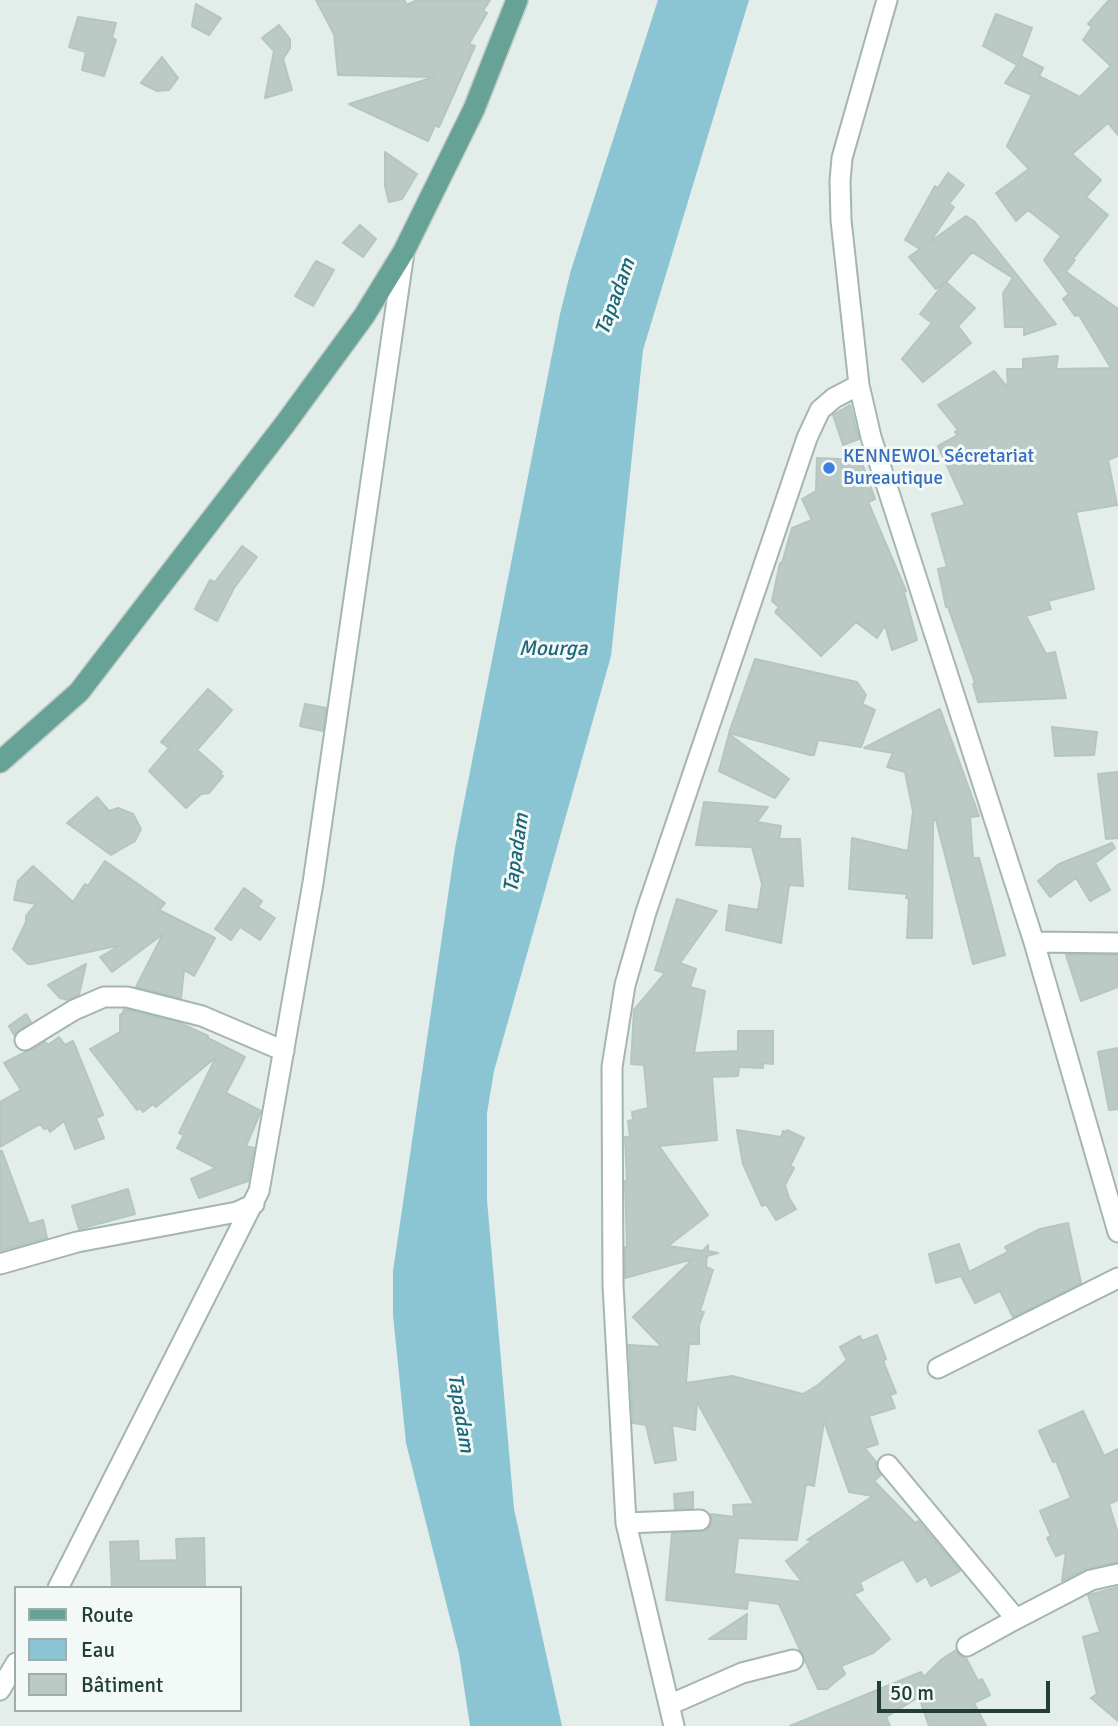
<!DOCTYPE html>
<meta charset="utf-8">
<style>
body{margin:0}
#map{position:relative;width:1118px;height:1726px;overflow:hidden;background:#e3ede9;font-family:Signika,sans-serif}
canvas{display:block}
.legend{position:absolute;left:14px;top:1586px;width:228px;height:126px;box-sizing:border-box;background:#f3f9f6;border:2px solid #9faeaa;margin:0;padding:9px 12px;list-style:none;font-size:21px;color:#223e38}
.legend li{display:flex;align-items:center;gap:14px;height:35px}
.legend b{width:35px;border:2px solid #9faeaa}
.scale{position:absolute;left:877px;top:1681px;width:173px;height:32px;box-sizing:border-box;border:4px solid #223e38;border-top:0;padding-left:9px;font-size:21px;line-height:24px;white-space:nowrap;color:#223e38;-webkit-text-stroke:5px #f3f9f6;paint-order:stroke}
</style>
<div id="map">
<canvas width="1118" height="1726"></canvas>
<ul class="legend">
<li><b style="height:9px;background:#67a296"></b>Route</li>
<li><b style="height:19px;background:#8bc4d2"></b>Eau</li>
<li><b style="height:19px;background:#bbcac5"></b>Bâtiment</li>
</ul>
<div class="scale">50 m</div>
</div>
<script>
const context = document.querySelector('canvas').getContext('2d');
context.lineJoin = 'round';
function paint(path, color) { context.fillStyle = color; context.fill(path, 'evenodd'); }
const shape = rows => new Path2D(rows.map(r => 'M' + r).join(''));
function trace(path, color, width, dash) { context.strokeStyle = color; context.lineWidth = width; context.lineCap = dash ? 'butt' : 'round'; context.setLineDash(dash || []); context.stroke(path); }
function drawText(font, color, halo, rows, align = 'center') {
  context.font = font + ' Signika,sans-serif'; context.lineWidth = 6; context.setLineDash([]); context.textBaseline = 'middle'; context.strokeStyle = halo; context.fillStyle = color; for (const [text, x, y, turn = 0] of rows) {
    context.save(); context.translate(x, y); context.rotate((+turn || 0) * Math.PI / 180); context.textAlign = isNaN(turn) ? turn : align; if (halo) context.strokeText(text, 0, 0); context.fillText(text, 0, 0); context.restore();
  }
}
paint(shape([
 [658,0,749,0,643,350,611,656,494,1071,487,1113,487,1200,514,1509,562,1726,470,1726,459,1654,406,1443,393,1315,393,1271,455,848,560,314,571,270]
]), '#8bc4d2');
const building = shape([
 [316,0,404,0,407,5,417,0,490,0,483,11,487,13,469,44,475,46,439,127,435,125,428,141,349,104,434,77,338,75,334,34,316,0],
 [1109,0,1118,0,1118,135,1108,123,1072,154,1101,180,1086,197,1108,215,1073,259,1075,260,1066,272,1118,309,1118,456,1108,460,1117,505,1076,512,1094,589,1048,601,1051,609,1026,616,1046,654,1055,652,1066,698,978,702,973,684,975,683,948,607,946,607,938,569,947,567,932,514,965,505,938,446,958,435,955,432,958,430,938,405,994,371,1008,388,1007,369,1023,369,1023,359,1058,356,1056,369,1111,368,1079,315,1075,316,1063,299,1069,294,1044,260,1061,236,1028,210,1016,221,996,193,1029,169,1007,146,1032,95,1005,83,1017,65,983,46,996,14,1032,28,1019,62,1022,57,1043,68,1039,76,1080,97,1111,66,1083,40,1092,27,1088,24,1109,0],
 [196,4,221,18,209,35,192,26,196,4],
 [78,17,116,23,112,38,116,40,104,76,82,70,86,52,69,47,78,17],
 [279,25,290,39,290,48,283,59,292,90,265,98,274,51,262,38,279,25],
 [162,57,178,78,169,90,157,91,141,83,162,57],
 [385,152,417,174,402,199,389,202,385,186,385,152],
 [948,173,964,185,949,204,954,207,930,242,966,216,974,221,1056,324,1024,335,1024,327,1005,327,1003,293,1013,278,972,252,946,282,975,308,958,326,971,343,923,382,902,359,932,323,920,314,945,282,936,289,909,257,920,249,905,240,935,186,938,188,948,173],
 [360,225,376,239,363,257,343,243,360,225],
 [316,261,334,270,313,306,295,296,316,261],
 [850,405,859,439,843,445,833,415,850,405],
 [817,458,861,460,875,499,868,502,906,591,904,592,917,640,892,650,885,625,877,638,856,622,821,656,775,612,779,607,772,601,780,563,782,563,792,528,812,520,802,499,816,491,817,458],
 [242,546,257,557,234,588,217,621,195,609,210,580,215,582,242,546],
 [755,659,857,682,866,695,862,704,875,710,861,747,818,740,814,755,810,755,729,733,755,659],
 [208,689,232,710,197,750,222,772,220,774,223,776,209,793,201,794,186,808,149,771,169,748,161,742,208,689],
 [305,704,326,708,323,731,300,726,305,704],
 [940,709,979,816,970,817,973,858,979,858,1005,955,973,964,936,820,933,820,932,938,907,938,909,899,906,898,907,894,849,889,852,838,908,851,913,811,905,772,887,767,893,753,864,748,940,709],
 [1052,727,1097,732,1094,755,1055,756,1052,727],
 [729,734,789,779,775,798,719,771,729,734],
 [1118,772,1118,838,1106,839,1098,774,1118,772],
 [97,797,109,811,118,808,133,814,141,829,135,841,111,855,67,823,97,797],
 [704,802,768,807,757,822,781,826,779,839,800,839,803,886,789,885,781,943,726,930,729,905,758,910,762,884,752,847,696,845,704,802],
 [1112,843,1115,848,1095,863,1110,890,1090,901,1076,878,1050,897,1038,881,1059,864,1112,843],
 [105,861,165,903,159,910,215,938,194,976,184,970,181,998,136,987,163,934,112,972,100,957,121,945,32,964,28,964,13,949,26,922,26,916,36,904,14,900,18,881,33,866,73,902,85,884,88,886,105,861],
 [244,888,262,901,258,907,275,918,260,940,240,927,231,940,215,929,244,888],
 [677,899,717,911,680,963,696,969,690,987,705,991,694,1053,738,1051,738,1031,773,1031,773,1064,763,1063,763,1068,739,1067,738,1076,712,1077,717,1140,659,1146,708,1215,668,1246,703,1251,708,1245,708,1251,718,1253,707,1256,706,1267,713,1270,700,1311,704,1312,699,1325,699,1344,689,1344,686,1383,732,1376,803,1394,818,1385,847,1360,840,1347,860,1336,862,1341,877,1335,886,1359,883,1361,896,1393,890,1395,895,1408,869,1416,878,1444,865,1448,876,1462,876,1468,881,1475,874,1481,915,1523,918,1521,960,1571,931,1586,926,1576,917,1582,903,1559,860,1582,863,1590,854,1594,890,1639,873,1653,841,1666,845,1674,827,1689,818,1689,779,1604,748,1600,747,1609,666,1600,672,1533,706,1531,711,1525,711,1514,734,1517,733,1505,754,1504,697,1402,695,1430,672,1425,676,1460,655,1463,646,1425,633,1423,629,1345,662,1347,633,1317,693,1259,625,1278,625,1247,627,1247,625,1181,627,1181,625,1137,630,1137,628,1121,633,1120,632,1112,648,1108,644,1065,631,1064,634,1010,665,973,655,970,677,899],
 [824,1421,849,1492,873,1496,807,1540,813,1540,786,1561,802,1582,734,1574,738,1538,797,1540,806,1484,814,1486,824,1421],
 [1066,955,1118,955,1118,987,1081,1001,1066,955],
 [86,964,79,995,68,1000,60,998,48,985,86,964],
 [124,1009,178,1022,208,1036,208,1038,245,1057,226,1093,261,1111,246,1146,254,1148,248,1181,199,1198,191,1179,216,1168,177,1148,184,1135,179,1133,216,1057,156,1107,153,1104,143,1112,140,1108,137,1110,90,1049,120,1032,120,1015,124,1013,123,1012,124,1009],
 [26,1014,31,1022,14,1035,9,1026,26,1014],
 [59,1037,65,1045,73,1041,103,1115,96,1118,104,1138,75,1149,64,1121,50,1132,48,1128,44,1129,40,1124,0,1147,0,1102,21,1090,4,1063,45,1042,48,1045,59,1037],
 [1118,1048,1118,1109,1109,1110,1098,1052,1118,1048],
 [737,1130,781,1137,783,1131,786,1132,787,1130,804,1138,790,1166,794,1168,785,1185,789,1198,796,1209,776,1220,766,1204,762,1206,743,1164,737,1130],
 [0,1151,2,1151,29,1224,43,1220,47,1238,0,1251,0,1151],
 [128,1189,135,1214,79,1229,72,1206,128,1189],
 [1068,1223,1081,1283,1013,1317,1000,1291,975,1303,961,1276,936,1283,929,1254,959,1244,969,1272,1008,1252,1005,1247,1040,1229,1068,1223],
 [1083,1411,1104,1456,1118,1449,1118,1500,1109,1504,1118,1534,1118,1562,1088,1568,1062,1581,1066,1552,1056,1556,1047,1538,1051,1536,1040,1511,1071,1498,1056,1461,1053,1462,1039,1431,1083,1411],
 [693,1492,693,1508,675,1509,674,1494,693,1492],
 [204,1538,205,1588,112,1588,110,1542,138,1541,139,1561,177,1560,176,1539,204,1538],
 [1118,1587,1118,1721,1091,1698,1097,1694,1083,1637,1100,1632,1088,1595,1118,1587],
 [747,1614,746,1639,709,1639,747,1614],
 [956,1650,960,1656,966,1658,978,1681,982,1679,990,1695,974,1703,986,1726,929,1726,919,1697,886,1717,890,1726,790,1726,921,1672,924,1677,942,1659,956,1650]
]);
paint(building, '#bbcac5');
trace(building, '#b5c6c0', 2);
const street = shape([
 [887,0,842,158,840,181,841,220,859,385,871,437,1034,942,1118,1232],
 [1034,942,1118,943],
 [25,1040,74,1010,104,997,127,997,202,1016,284,1051],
 [0,1264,77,1242,237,1212,254,1204],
 [938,1368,1118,1278],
 [888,1465,1016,1619,1091,1580,1118,1574],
 [626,1523,700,1520],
 [58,1588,259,1191,313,883,404,252],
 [967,1646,1016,1619],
 [0,1690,16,1663],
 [669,1705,742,1673,793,1660],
 [674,1726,626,1523,613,1285,612,1067,625,985,646,912,807,438,820,410,834,398,859,385]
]);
const primary = shape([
 [0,762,79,692,285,424,364,316,404,251,474,109,517,0]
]);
trace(street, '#a5b5b0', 23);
trace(primary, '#c1c9c7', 24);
trace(street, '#fff', 19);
trace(primary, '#67a296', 21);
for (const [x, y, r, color] of [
 [829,468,7,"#3f7fe0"]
]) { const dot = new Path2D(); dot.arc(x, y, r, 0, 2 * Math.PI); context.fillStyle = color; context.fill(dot); trace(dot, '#f3f9f6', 2.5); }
drawText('19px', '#366cbe', '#f3f9f6', [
 ["KENNEWOL Sécretariat",843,457],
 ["Bureautique",843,479]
], 'left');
drawText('italic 21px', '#1c667a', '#f3f9f6', [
 ["Tapadam",616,297,-70],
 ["Mourga",553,649],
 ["Tapadam",517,853,-82],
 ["Tapadam",460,1413,81]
]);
</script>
